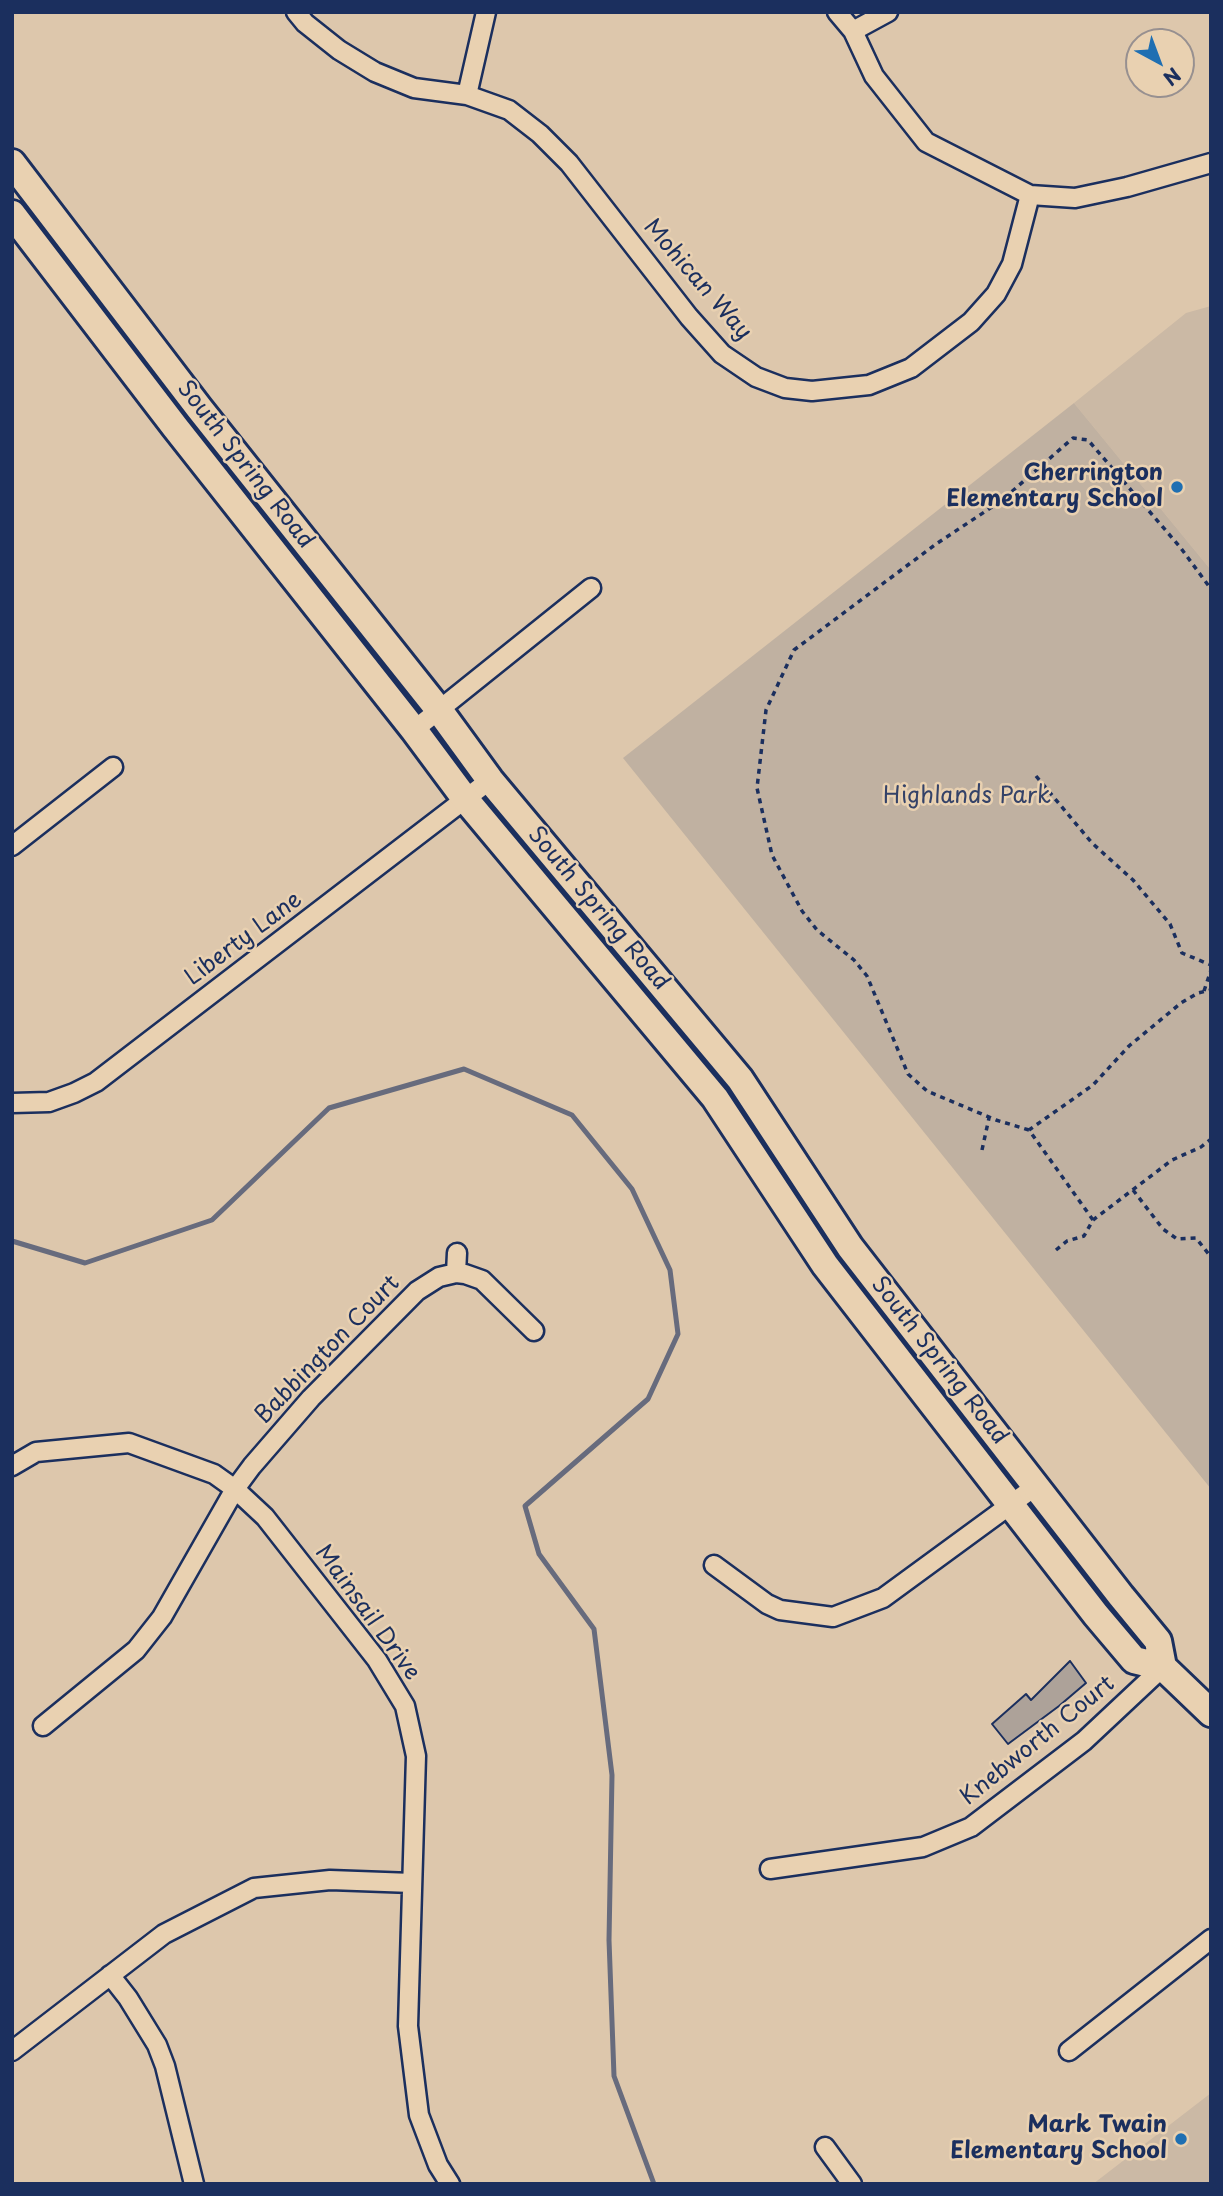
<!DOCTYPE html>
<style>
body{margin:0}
#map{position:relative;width:1223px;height:2196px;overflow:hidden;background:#ddc7ac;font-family:"Playpen Sans",sans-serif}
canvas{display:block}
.frame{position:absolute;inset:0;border:14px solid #1b2f5e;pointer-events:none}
.north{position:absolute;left:1125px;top:28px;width:70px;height:70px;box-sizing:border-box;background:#e9d1b1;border:2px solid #979090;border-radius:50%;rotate:139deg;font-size:19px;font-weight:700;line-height:28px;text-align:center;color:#1b2f5e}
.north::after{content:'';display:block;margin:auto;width:24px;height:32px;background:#1f6fb2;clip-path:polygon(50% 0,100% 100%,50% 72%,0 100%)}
</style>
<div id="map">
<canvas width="1223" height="2196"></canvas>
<div class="frame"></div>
<div class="north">N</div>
</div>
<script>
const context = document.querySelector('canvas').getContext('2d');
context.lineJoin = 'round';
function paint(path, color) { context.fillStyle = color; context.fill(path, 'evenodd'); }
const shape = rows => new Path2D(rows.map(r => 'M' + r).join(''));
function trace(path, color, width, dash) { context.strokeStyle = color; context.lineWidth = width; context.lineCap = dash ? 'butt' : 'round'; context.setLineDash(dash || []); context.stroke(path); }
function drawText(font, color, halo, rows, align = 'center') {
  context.font = font + ' "Playpen Sans",sans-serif'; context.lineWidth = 5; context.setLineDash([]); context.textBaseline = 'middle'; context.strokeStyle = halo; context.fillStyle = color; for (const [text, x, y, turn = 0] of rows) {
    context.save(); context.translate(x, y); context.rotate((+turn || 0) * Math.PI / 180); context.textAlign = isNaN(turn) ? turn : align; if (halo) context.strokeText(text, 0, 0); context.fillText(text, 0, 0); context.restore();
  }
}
paint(shape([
 [1211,306,1211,570,1074,403,1186,313],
 [1211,2093,1211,2184,1093,2184]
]), '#cbb9a5');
paint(shape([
 [1074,403,1211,570,1211,1489,623,758]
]), '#c0b1a1');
trace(shape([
 [12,1241,85,1263,212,1220,329,1108,464,1069,572,1115,632,1189,670,1270,678,1334,648,1399,525,1506,539,1554,594,1629,612,1775,609,1940,614,2076,654,2184]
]), '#676b7d', 5);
const building = shape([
 [1070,1661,1086,1683,1059,1706,1008,1744,992,1724,1026,1694,1031,1700,1070,1661]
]);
paint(building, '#ada299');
trace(building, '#1b2f5e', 2);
const minor = shape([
 [296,12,305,23,339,50,375,72,414,88,467,95,509,110,540,134,569,163,689,317,722,354,756,377,785,388,812,391,869,385,911,368,971,322,996,294,1012,264,1030,195],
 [837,12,853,31,874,76,926,142,1030,195,1075,198,1127,187,1211,163],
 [853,31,888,12],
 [467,95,486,12],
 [414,730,591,588],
 [12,846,113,767],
 [12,1103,49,1102,74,1093,96,1082,490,780],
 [456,1273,457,1253],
 [12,1466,36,1452,129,1443,214,1474,235,1489,265,1517,377,1660,405,1706,416,1756,408,2026,419,2115,438,2165,450,2184],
 [714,1565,767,1604,780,1610,833,1617,883,1598,1036,1486],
 [43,1726,136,1650,162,1617,235,1489,252,1466,311,1398,417,1291,439,1277,456,1273,465,1274,482,1280,534,1331],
 [770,1869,923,1847,971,1827,1084,1741,1163,1667],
 [110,1975,128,1998,157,2045,165,2066,194,2184],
 [12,2051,164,1934,254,1888,330,1880,412,1883],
 [1069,2051,1211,1939],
 [825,2147,852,2184]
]);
const secondary = shape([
 [12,163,199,408,439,710,490,780,740,1079,850,1247,1121,1596,1158,1641,1163,1667],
 [12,214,175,427,414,730,466,800,715,1098,825,1265,1096,1615,1134,1660,1163,1667,1211,1713]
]);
trace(minor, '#1b2f5e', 23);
trace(secondary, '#1b2f5e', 32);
trace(shape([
 [1036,776,1092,843,1133,880,1170,924,1182,953,1211,965],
 [1204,991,1211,970],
 [1029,1130,996,1120,927,1091,908,1074,867,976,854,960,817,930,802,911,772,855,757,788,766,710,794,650,936,544,1001,501,1073,438,1088,440,1180,547,1211,589],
 [982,1150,989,1118],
 [1133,1190,1163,1229,1177,1239,1196,1238,1211,1257],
 [1093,1220,1029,1130,1093,1085,1129,1046,1181,1003,1198,993,1211,990],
 [1056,1250,1067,1241,1084,1236,1093,1220,1172,1160,1201,1147,1211,1139]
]), '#1b2f5e', 3.5, [5, 5]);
trace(minor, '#e9d1b1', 18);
trace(secondary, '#e9d1b1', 26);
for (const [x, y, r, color] of [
 [1177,487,7,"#1f6fb2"],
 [1181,2139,7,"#1f6fb2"]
]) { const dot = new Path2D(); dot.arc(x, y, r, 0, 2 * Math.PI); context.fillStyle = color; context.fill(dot); trace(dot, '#e9d1b1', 2.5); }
drawText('23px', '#1b2f5e', '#e9d1b1', [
 ["Mohican Way",697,280,49],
 ["South Spring Road",245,465,52],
 ["South Spring Road",598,909,50],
 ["Liberty Lane",244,939,-37],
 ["Babbington Court",328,1350,-46],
 ["South Spring Road",939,1361,52],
 ["Mainsail Drive",367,1613,54],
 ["Knebworth Court",1038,1741,-39]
]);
drawText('bold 23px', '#1b2f5e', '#e9d1b1', [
 ["Cherrington",1163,474],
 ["Elementary School",1163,500],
 ["Mark Twain",1167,2126],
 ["Elementary School",1167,2152]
], 'right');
drawText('23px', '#344268', '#e9d1b1', [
 ["Highlands Park",967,797]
]);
</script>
